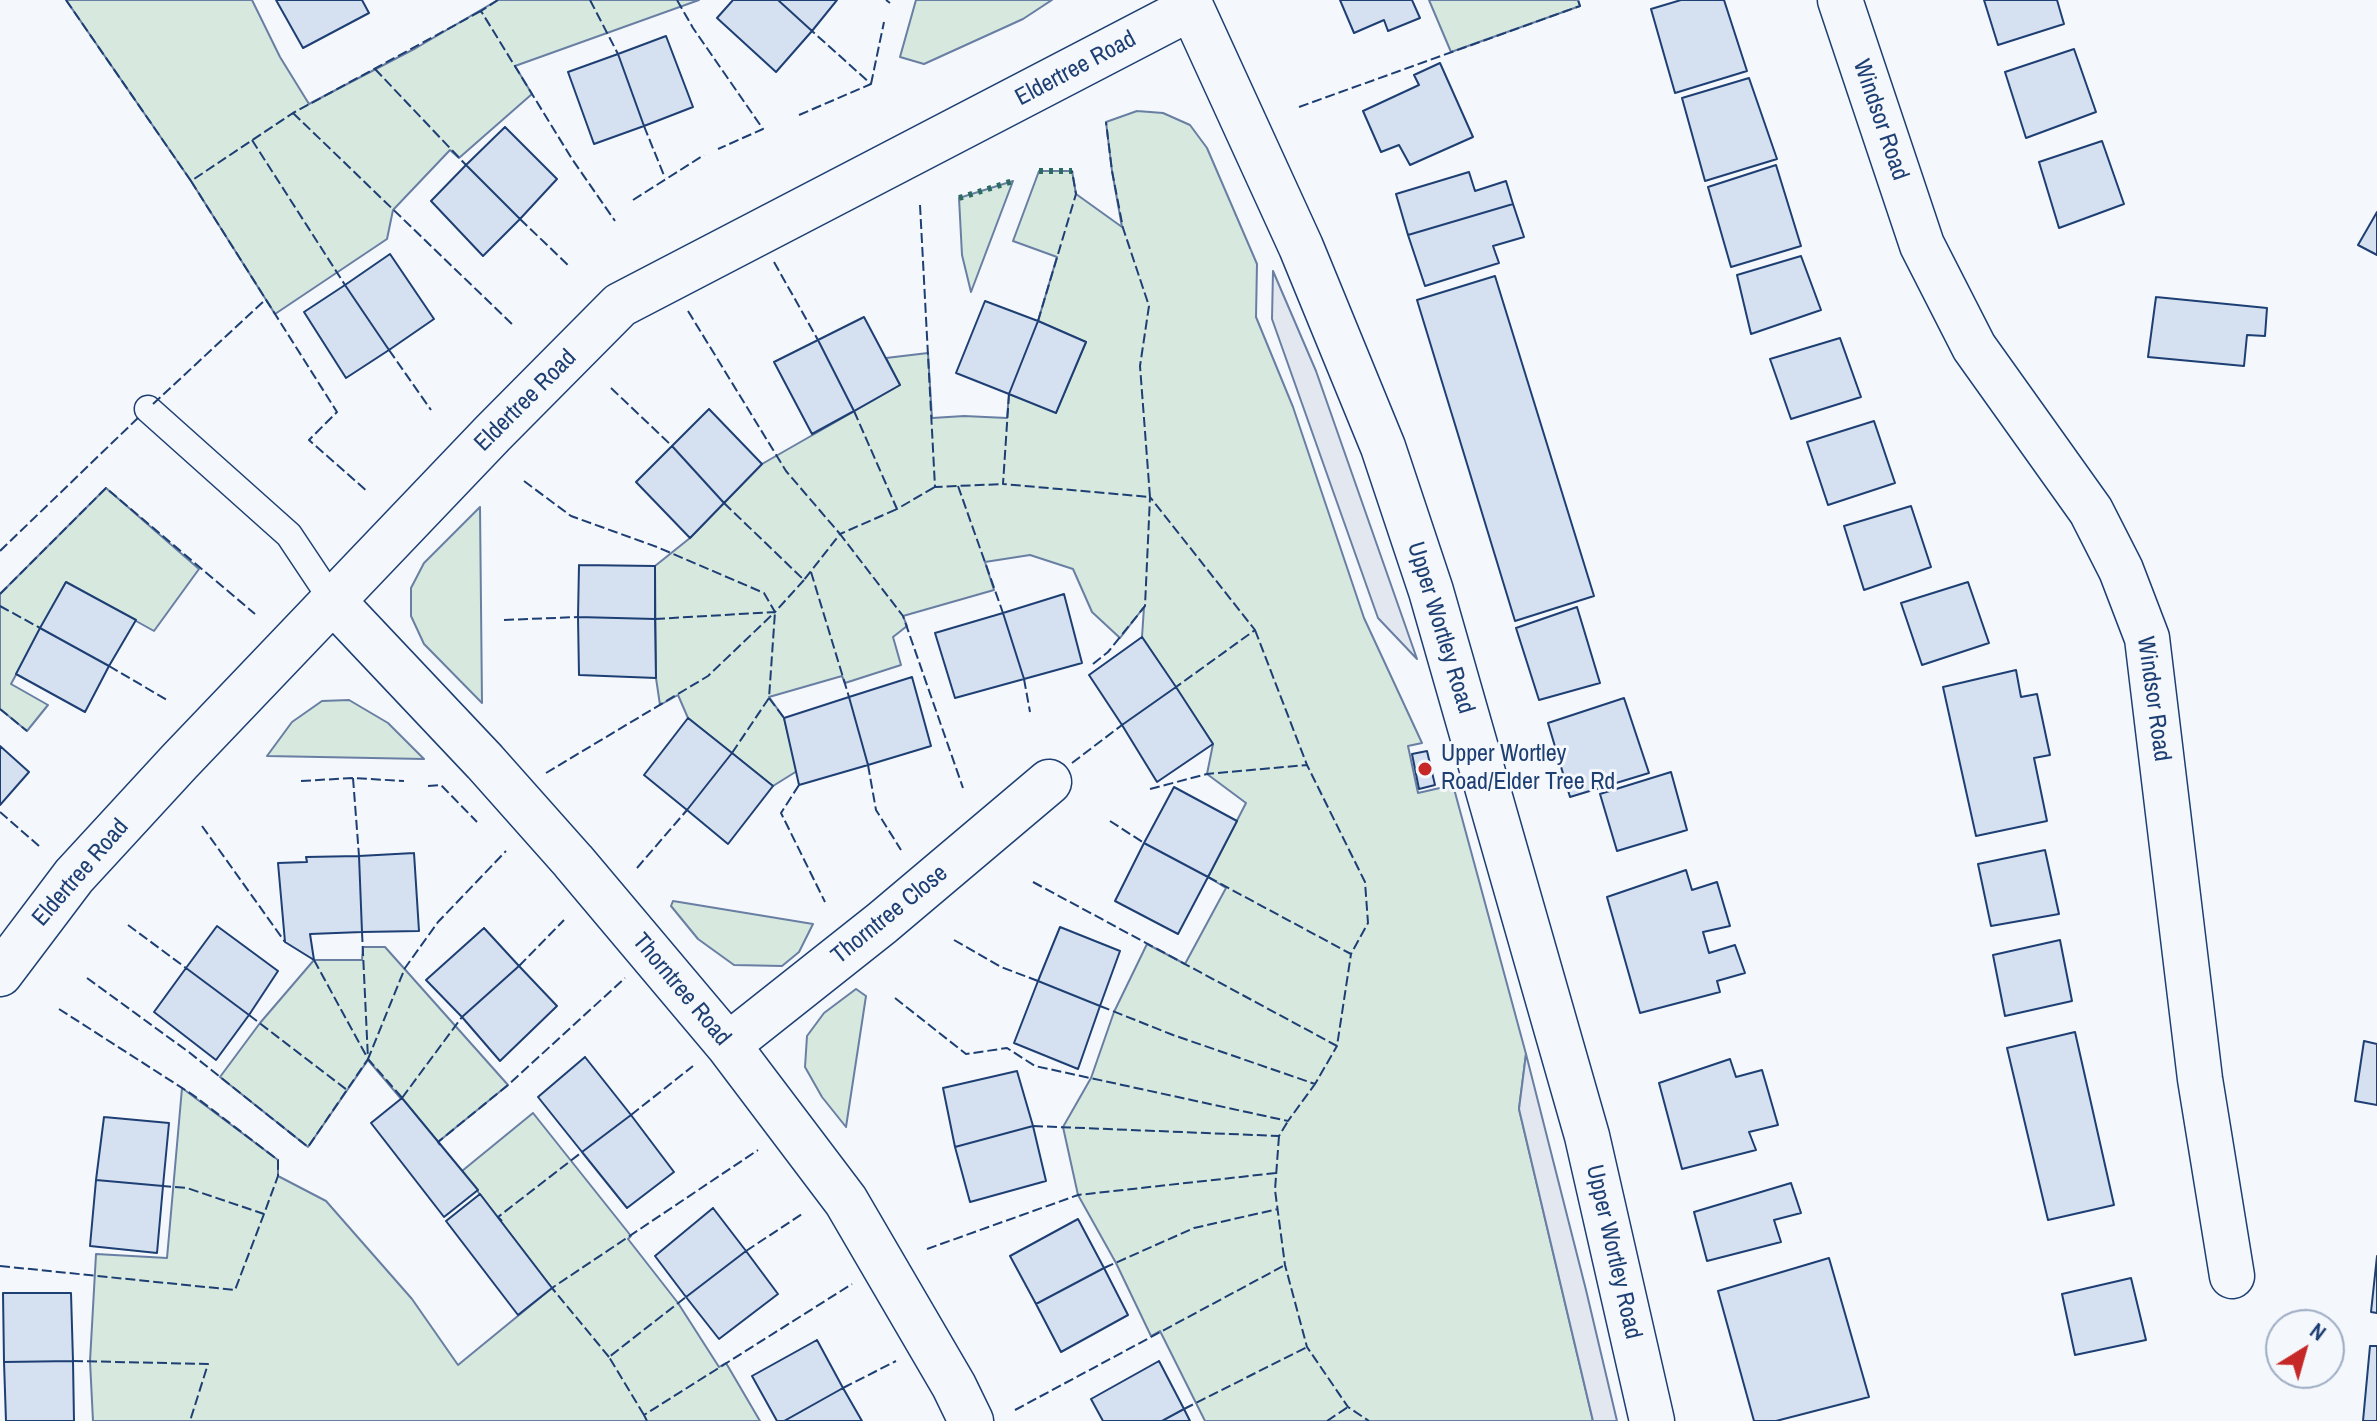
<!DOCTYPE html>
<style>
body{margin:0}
#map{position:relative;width:2377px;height:1421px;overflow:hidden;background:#f4f7fb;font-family:"Archivo Narrow",sans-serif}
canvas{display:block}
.north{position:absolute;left:2265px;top:1309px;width:80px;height:80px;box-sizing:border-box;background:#f4f7fb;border:2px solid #9eadc5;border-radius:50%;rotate:37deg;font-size:22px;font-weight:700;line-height:32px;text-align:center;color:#1d3f73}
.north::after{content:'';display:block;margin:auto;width:28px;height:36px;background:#c62828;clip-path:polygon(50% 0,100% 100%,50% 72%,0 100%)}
</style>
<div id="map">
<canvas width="2377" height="1421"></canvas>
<div class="north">N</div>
</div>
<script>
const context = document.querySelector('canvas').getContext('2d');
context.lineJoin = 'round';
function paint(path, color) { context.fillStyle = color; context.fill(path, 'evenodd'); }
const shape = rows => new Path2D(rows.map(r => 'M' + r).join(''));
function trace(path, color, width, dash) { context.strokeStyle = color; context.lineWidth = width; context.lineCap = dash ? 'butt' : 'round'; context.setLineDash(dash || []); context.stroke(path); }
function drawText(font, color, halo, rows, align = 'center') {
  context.font = font + ' "Archivo Narrow",sans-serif'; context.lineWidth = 6; context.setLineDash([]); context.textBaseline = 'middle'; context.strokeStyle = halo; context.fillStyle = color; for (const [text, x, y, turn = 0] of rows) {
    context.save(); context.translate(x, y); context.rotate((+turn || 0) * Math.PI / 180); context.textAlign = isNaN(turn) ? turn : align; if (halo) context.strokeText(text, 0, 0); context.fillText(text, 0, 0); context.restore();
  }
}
const green = shape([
 [66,0,252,0,280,57,309,104,416,48,498,0,699,0,515,66,532,94,459,158,450,150,393,210,387,239,275,314,191,181,66,0],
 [916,0,1052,0,1023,19,924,64,900,57,916,0],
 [1429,0,1578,0,1580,6,1451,52,1429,0],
 [1137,111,1163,113,1190,125,1207,148,1257,264,1256,317,1293,407,1364,618,1422,743,1408,746,1418,793,1453,785,1526,1054,1519,1109,1593,1421,1205,1421,1160,1331,1151,1336,1116,1263,1078,1195,1063,1127,1091,1078,1114,1012,1147,944,1185,964,1226,888,1208,877,1246,803,1207,774,1213,744,1142,637,1144,607,1120,638,1092,612,1073,569,1030,555,985,562,994,590,903,616,907,626,893,637,901,665,845,683,842,676,769,697,784,718,797,771,773,786,688,718,678,695,660,705,656,678,655,566,690,538,762,464,900,385,886,358,928,353,932,418,964,416,1007,418,1009,394,1056,412,1086,342,1038,321,1057,257,1013,241,1039,171,1072,171,1076,194,1122,227,1112,171,1106,122,1137,111],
 [1013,181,971,292,962,255,959,198,1013,181],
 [106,488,199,569,154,631,66,582,11,684,48,705,27,731,0,709,0,594,106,488],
 [480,507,482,703,424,644,411,616,411,588,424,563,480,507],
 [349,700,388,723,424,759,267,756,292,722,322,701,349,700],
 [673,901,813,924,799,952,782,966,734,965,698,939,671,906,673,901],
 [363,947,385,947,508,1085,438,1142,368,1060,308,1147,220,1077,260,1023,314,960,362,960,363,947],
 [856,989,866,996,846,1127,822,1097,805,1067,807,1036,824,1013,856,989],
 [182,1088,278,1160,278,1176,326,1201,412,1299,458,1365,552,1288,462,1171,533,1113,631,1236,628,1239,678,1303,719,1367,726,1363,760,1421,93,1421,90,1361,96,1254,167,1258,182,1088]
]);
paint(green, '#d7e8df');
trace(green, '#687fa3', 2);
const parking = shape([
 [1273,271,1316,371,1417,659,1378,618,1272,319,1273,271],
 [1526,1054,1586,1290,1617,1421,1593,1421,1519,1109,1526,1054]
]);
paint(parking, '#e3e8f0');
trace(parking, '#687fa3', 2);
const building = shape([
 [276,0,362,0,369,13,303,48,276,0],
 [733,0,778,0,812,31,776,72,717,18,733,0],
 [778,0,837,0,812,31,778,0],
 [1340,0,1412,0,1420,18,1388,31,1384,20,1354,33,1340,0],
 [1681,0,1724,0,1747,71,1675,93,1651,9,1681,0],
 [1984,0,2057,0,2064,24,1998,45,1984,0],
 [666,36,693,107,644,126,618,54,666,36],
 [2074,49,2096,112,2026,138,2005,72,2074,49],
 [618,54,644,126,594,144,568,72,618,54],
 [1440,63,1473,137,1410,165,1399,145,1381,152,1363,111,1419,85,1414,75,1440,63],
 [1749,78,1777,159,1705,181,1682,98,1749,78],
 [505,127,557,179,520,219,466,165,505,127],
 [2102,141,2124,204,2059,228,2039,162,2102,141],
 [466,165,520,219,483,256,431,201,466,165],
 [1776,165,1801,246,1731,267,1708,187,1776,165],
 [1469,172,1475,191,1506,181,1513,204,1408,235,1396,194,1469,172],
 [1513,204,1524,237,1493,246,1499,263,1425,286,1408,235,1513,204],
 [2377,212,2377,255,2358,245,2377,212],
 [390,254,434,319,389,350,345,285,390,254],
 [1801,256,1821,310,1751,334,1737,275,1801,256],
 [1495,276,1594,596,1515,621,1417,300,1495,276],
 [345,285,389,350,346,378,304,312,345,285],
 [2156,297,2267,308,2265,336,2247,335,2244,366,2148,357,2156,297],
 [985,301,1038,321,1009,394,956,373,985,301],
 [864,317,900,385,854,411,818,340,864,317],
 [1038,321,1086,342,1056,413,1009,394,1038,321],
 [1840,338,1861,397,1791,419,1770,359,1840,338],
 [818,340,854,411,812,434,774,362,818,340],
 [709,409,762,464,724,503,672,446,709,409],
 [1874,421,1895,483,1828,505,1807,442,1874,421],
 [672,446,724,503,690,538,636,482,672,446],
 [1911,506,1931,567,1864,590,1844,526,1911,506],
 [579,565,655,566,655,619,578,617,579,565],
 [66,582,136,620,109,666,40,628,66,582],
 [1968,582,1989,643,1922,665,1901,603,1968,582],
 [1064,594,1082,663,1024,679,1003,613,1064,594],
 [1577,607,1600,683,1539,700,1516,628,1577,607],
 [1003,613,1024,679,955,698,935,633,1003,613],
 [578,617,655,619,656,678,579,675,578,617],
 [40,628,109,666,85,712,16,674,40,628],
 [1142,637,1176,687,1122,725,1089,675,1142,637],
 [2016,670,2021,697,2037,694,2050,755,2034,758,2047,821,1976,836,1943,687,2016,670],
 [912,677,931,746,868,765,849,697,912,677],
 [1176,687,1213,744,1157,782,1122,725,1176,687],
 [849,697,868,765,799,785,784,718,849,697],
 [1624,698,1649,773,1570,797,1548,723,1624,698],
 [688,718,732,753,687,810,644,775,688,718],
 [0,746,29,772,0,805,0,746],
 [1427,751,1435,785,1419,789,1412,754,1427,751],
 [732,753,773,786,728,844,687,810,732,753],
 [1671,772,1687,830,1617,851,1600,794,1671,772],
 [1174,787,1237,821,1208,877,1144,843,1174,787],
 [1144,843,1208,877,1178,934,1115,901,1144,843],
 [2045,850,2059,914,1991,926,1978,864,2045,850],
 [414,853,419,931,362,932,359,856,414,853],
 [359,856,362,932,310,934,314,960,285,942,278,863,307,862,306,857,359,856],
 [1686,870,1692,890,1717,882,1730,926,1703,932,1709,953,1735,945,1745,973,1717,981,1720,992,1640,1013,1607,897,1686,870],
 [217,926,278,971,249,1015,186,968,217,926],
 [1060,927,1120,951,1100,1006,1038,981,1060,927],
 [484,928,519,966,462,1017,426,980,484,928],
 [2060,940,2072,1001,2005,1016,1993,955,2060,940],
 [519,966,557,1006,500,1061,462,1017,519,966],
 [186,968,249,1015,216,1060,154,1012,186,968],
 [1038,981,1100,1006,1078,1069,1014,1043,1038,981],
 [2075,1032,2114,1205,2048,1220,2007,1048,2075,1032],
 [2364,1041,2377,1044,2377,1105,2355,1101,2364,1041],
 [585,1057,631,1115,582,1152,538,1097,585,1057],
 [1730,1059,1736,1077,1762,1070,1778,1125,1749,1132,1756,1150,1682,1169,1659,1083,1730,1059],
 [1017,1071,1033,1126,955,1147,943,1088,1017,1071],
 [402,1098,478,1190,444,1217,371,1123,402,1098],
 [631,1115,674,1172,627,1208,582,1152,631,1115],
 [104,1117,169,1123,163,1186,96,1180,104,1117],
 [1033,1126,1046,1181,970,1202,955,1147,1033,1126],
 [96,1180,163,1186,157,1253,90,1246,96,1180],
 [1791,1183,1801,1213,1774,1220,1781,1242,1707,1261,1694,1212,1791,1183],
 [480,1194,552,1288,518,1315,446,1221,480,1194],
 [713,1208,746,1251,686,1297,655,1256,713,1208],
 [1078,1219,1104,1268,1036,1304,1010,1256,1078,1219],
 [746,1251,778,1294,719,1339,686,1297,746,1251],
 [2377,1256,2377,1313,2371,1312,2377,1256],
 [1829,1258,1869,1397,1776,1421,1754,1421,1718,1291,1829,1258],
 [1104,1268,1128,1315,1061,1352,1036,1304,1104,1268],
 [2131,1278,2146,1340,2075,1355,2062,1294,2131,1278],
 [3,1293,71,1293,73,1361,4,1362,3,1293],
 [817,1340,843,1388,784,1421,777,1421,752,1376,817,1340],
 [2370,1346,2377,1346,2377,1421,2363,1421,2370,1346],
 [73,1361,74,1421,6,1421,4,1362,73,1361],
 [1159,1361,1184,1409,1162,1421,1103,1421,1091,1399,1159,1361],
 [843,1388,862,1421,784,1421,843,1388],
 [1184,1409,1190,1421,1162,1421,1184,1409]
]);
paint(building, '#d5e0f0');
trace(building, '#1d3f73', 2);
const service = shape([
 [148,409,289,535,333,601]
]);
const minor = shape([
 [1840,0,1922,245,1974,347,2091,511,2121,570,2147,638,2200,1079,2232,1276],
 [333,601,485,762,573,861,728,1045,846,1201,954,1386,971,1421],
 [0,974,74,876,179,762,493,433,620,305,1191,8],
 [728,1045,882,923,1049,782]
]);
const primary = shape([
 [1188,0,1301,247,1383,447,1431,591,1587,1136,1652,1421]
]);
trace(service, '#1d3f73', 29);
trace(minor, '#1d3f73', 47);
trace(primary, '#1d3f73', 47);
trace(service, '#f4f7fb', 26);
trace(minor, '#f4f7fb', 44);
trace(primary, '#f4f7fb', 44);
trace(shape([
 [1039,171,1072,171],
 [959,198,1013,181]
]), '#2c6c60', 6, [4, 6]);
trace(shape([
 [66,0,191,181,293,113,481,11],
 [498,0,481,11,572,159,615,221],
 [590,0,618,54],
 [677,0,693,28,763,129,718,149],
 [886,0,890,3],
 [375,69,466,165],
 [871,84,884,22],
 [1299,107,1580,6,1578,0],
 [293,113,513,325],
 [799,115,871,84,812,31],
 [644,126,665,178],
 [252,140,345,285],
 [191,181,337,412,309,440,368,492],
 [633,200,704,155],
 [920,205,935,487,1003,484],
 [520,219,570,267],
 [774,262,818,340],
 [688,311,786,471,840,534,897,509],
 [1038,321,1076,194,1072,171],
 [389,350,431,410],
 [611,388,672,446],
 [1009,394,1003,484,1150,497,1140,366,1149,306,1123,228,1112,171,1106,122],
 [153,404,265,300],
 [854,411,897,509,935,487],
 [524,481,571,516,657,547,764,593,775,612,804,580],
 [958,486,1003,613],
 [724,503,804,580,840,534,903,616,963,788],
 [0,551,141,415],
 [811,572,849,697],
 [0,594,106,488,255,614],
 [0,606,40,628],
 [655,619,775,612],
 [504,620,578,617],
 [1093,664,1108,652,1145,606,1150,497,1255,630,1176,687],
 [109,666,167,700],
 [1024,679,1030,712],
 [769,698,784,718],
 [0,709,27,731],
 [732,753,769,698,775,612],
 [1072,763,1122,725],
 [868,765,876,810,901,850],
 [546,773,708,676,775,612],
 [353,778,359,856],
 [301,781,353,778,404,781],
 [799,785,781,813,825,902],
 [428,786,441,785,477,822],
 [1150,789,1207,774,1307,765,1255,630],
 [0,812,39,846],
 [1110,821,1144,843],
 [202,826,285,942],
 [637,868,687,810],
 [1208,877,1351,954,1368,923,1365,882,1307,765],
 [1033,882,1337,1046,1351,954],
 [128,925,186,968],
 [362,932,368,1059,405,968,438,922,506,851],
 [954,940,1001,967,1038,981],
 [314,960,368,1059,404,1100],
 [519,966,564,920],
 [87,978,190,1053,308,1147,368,1059],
 [895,998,966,1054,1007,1048,1035,1066,1288,1121,1315,1084],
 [1100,1006,1173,1035,1315,1084,1337,1046],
 [59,1009,193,1095,278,1160,278,1176,264,1214,187,1188,163,1186],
 [249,1015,347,1090],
 [402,1098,462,1017],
 [631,1115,693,1066],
 [1033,1126,1279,1136,1288,1121],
 [1279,1136,1275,1190,1285,1265,1307,1347,1348,1407,1369,1421],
 [440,1145,438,1142,508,1085,625,978],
 [502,1221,498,1217,582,1152],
 [927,1249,1078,1195,1276,1173],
 [746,1251,802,1214],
 [0,1266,235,1290,264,1214],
 [1104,1268,1194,1228,1278,1209],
 [609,1357,552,1288,758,1150],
 [73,1361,208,1364,190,1421],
 [843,1388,896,1361],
 [1184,1409,1307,1347],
 [1015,1410,1285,1265],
 [644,1415,609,1357,686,1297],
 [647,1421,644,1415,852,1284],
 [1327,1421,1348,1407]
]), '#1d3f73', 2, [10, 4]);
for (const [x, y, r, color] of [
 [1425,769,8,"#c62828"]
]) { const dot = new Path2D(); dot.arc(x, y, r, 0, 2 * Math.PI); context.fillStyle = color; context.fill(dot); trace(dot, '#f4f7fb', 3); }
drawText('24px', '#1d3f73', '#f4f7fb', [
 ["Eldertree Road",1076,69,-28],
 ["Windsor Road",1880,120,71],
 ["Eldertree Road",526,401,-45],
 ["Upper Wortley Road",1440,628,73],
 ["Windsor Road",2153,699,82],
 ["Eldertree Road",81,873,-49],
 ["Thorntree Close",890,915,-39],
 ["Thorntree Road",681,990,50],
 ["Upper Wortley Road",1613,1252,77]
]);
drawText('24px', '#1d3f73', '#f4f7fb', [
 ["Upper Wortley",1441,755],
 ["Road/Elder Tree Rd",1441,783]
], 'left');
</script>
